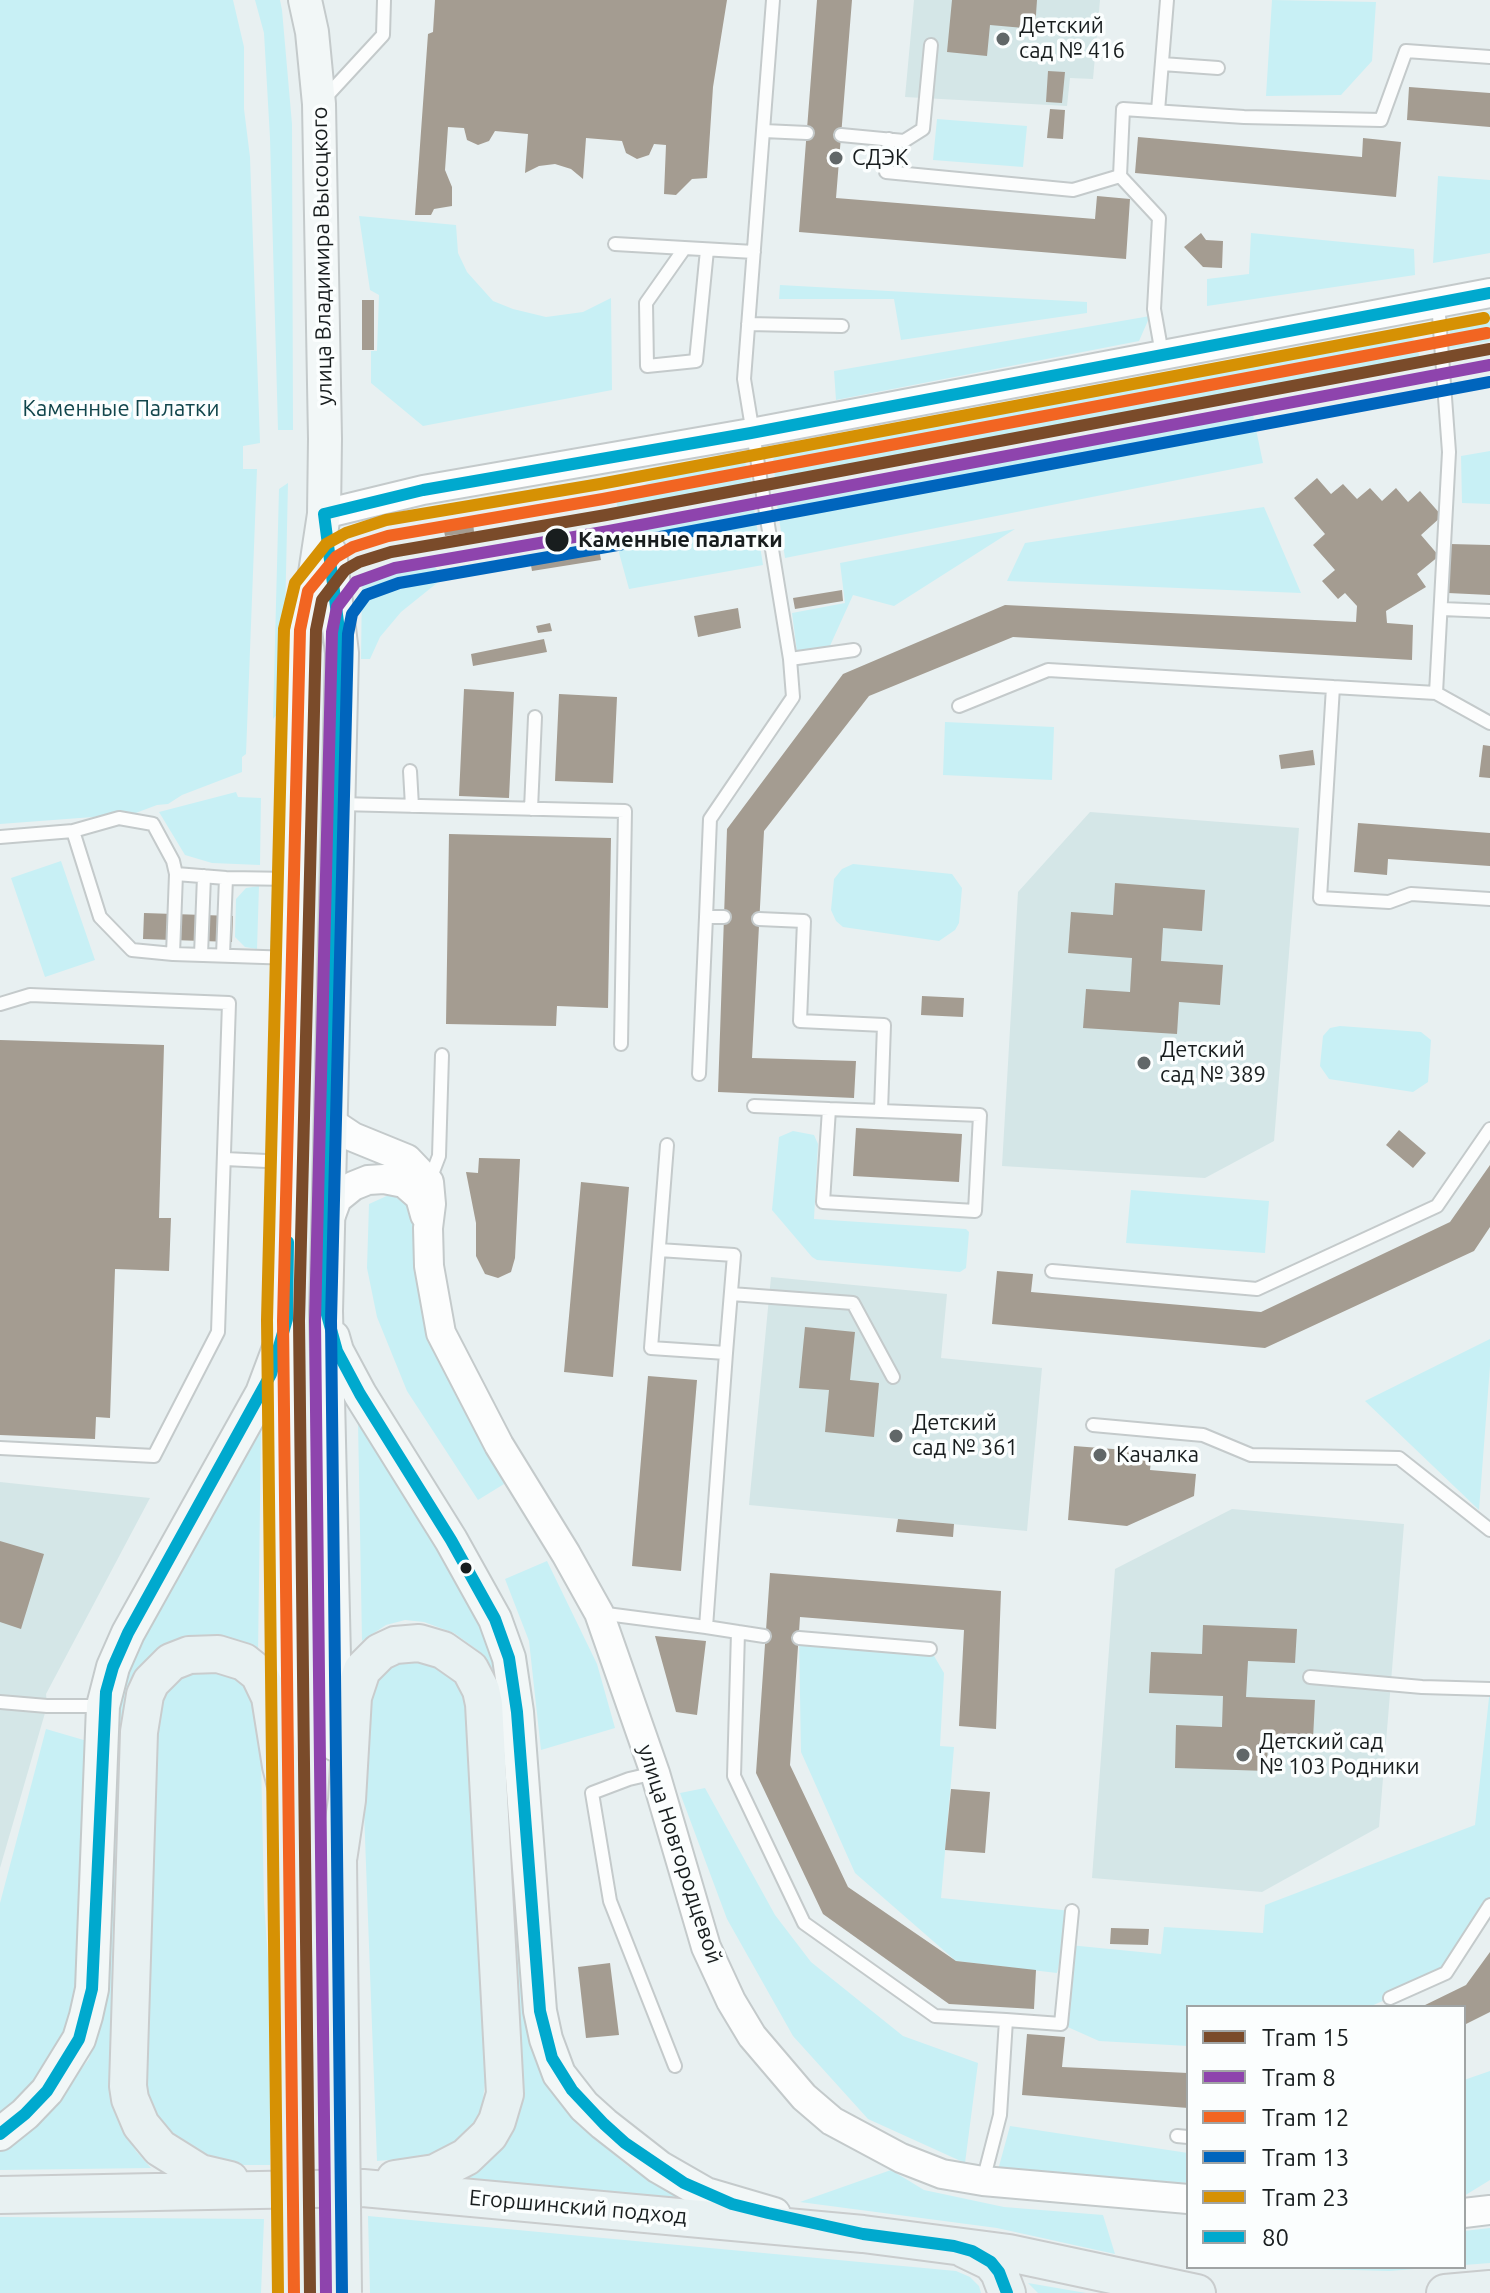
<!DOCTYPE html>
<meta charset="utf-8">
<style>
body{margin:0}
#map{position:relative;width:1490px;height:2293px;overflow:hidden;background:#e8f0f1;font-family:Ubuntu,sans-serif}
canvas{display:block}
.legend{position:absolute;left:1186px;top:2005px;width:280px;height:264px;box-sizing:border-box;background:#fbfefe;border:2px solid #a0a4a4;margin:0;padding:10px 14px;list-style:none;font-size:24px;color:#181d1e}
.legend li{display:flex;align-items:center;gap:16px;height:40px}
.legend b{width:40px;border:2px solid #a0a4a4}
</style>
<div id="map">
<canvas width="1490" height="2293"></canvas>
<ul class="legend">
<li><b style="height:10px;background:#7a4b2a"></b>Tram 15</li>
<li><b style="height:10px;background:#8e44ad"></b>Tram 8</li>
<li><b style="height:10px;background:#f26522"></b>Tram 12</li>
<li><b style="height:10px;background:#0065bd"></b>Tram 13</li>
<li><b style="height:10px;background:#d69104"></b>Tram 23</li>
<li><b style="height:10px;background:#00a9ce"></b>80</li>
</ul>
</div>
<script>
const context = document.querySelector('canvas').getContext('2d');
context.lineJoin = 'round';
function paint(path, color) { context.fillStyle = color; context.fill(path, 'evenodd'); }
const shape = rows => new Path2D(rows.map(r => 'M' + r).join(''));
function trace(path, color, width, dash) { context.strokeStyle = color; context.lineWidth = width; context.lineCap = dash ? 'butt' : 'round'; context.setLineDash(dash || []); context.stroke(path); }
function drawText(font, color, halo, rows, align = 'center') {
  context.font = font + ' Ubuntu,sans-serif'; context.lineWidth = 7; context.setLineDash([]); context.textBaseline = 'middle'; context.strokeStyle = halo; context.fillStyle = color; for (const [text, x, y, turn = 0] of rows) {
    context.save(); context.translate(x, y); context.rotate((+turn || 0) * Math.PI / 180); context.textAlign = isNaN(turn) ? turn : align; if (halo) context.strokeText(text, 0, 0); context.fillText(text, 0, 0); context.restore();
  }
}
paint(shape([
 [914,0,1100,0,1093,79,1070,78,1067,106,905,97],
 [1090,812,1299,828,1274,1141,1205,1178,1002,1166,1018,892],
 [771,1277,947,1294,941,1358,1042,1368,1027,1531,749,1505],
 [0,1482,150,1498,46,1694,47,1706,0,1868],
 [1232,1509,1404,1524,1379,1827,1262,1892,1092,1878,1115,1569]
]), '#d4e6e7');
paint(shape([
 [0,0,233,0,244,47,244,109,250,157,260,443,243,446,243,469,257,469,246,754,242,757,242,772,182,795,168,804,157,805,133,814,0,824],
 [255,0,280,0,282,10,292,124,293,430,278,430,270,138,264,33],
 [1272,0,1376,2,1372,61,1341,95,1266,96],
 [937,119,1027,126,1023,167,933,160],
 [1438,176,1490,180,1490,253,1433,263],
 [359,216,456,225,458,253,467,272,493,301,513,309,546,317,583,312,611,298,612,390,423,426,371,383,371,351,377,351,379,295,370,290],
 [1251,233,1414,249,1415,275,1207,306,1207,279,1249,274],
 [780,285,1087,302,1087,313,901,340,894,299,779,299],
 [1490,311,1490,341,1449,349,1449,334,1454,321],
 [1150,316,1139,341,836,400,834,371],
 [1404,333,1414,340,1420,357,775,479,773,460,778,451],
 [1252,410,1263,463,785,558,776,498],
 [1490,451,1490,504,1462,503,1461,456],
 [734,458,743,460,748,467,752,484,618,510,615,493,634,489,675,471],
 [288,483,283,708,273,719,279,489],
 [753,502,763,565,629,589,613,531],
 [1264,507,1301,593,1007,581,1025,543],
 [1015,529,894,606,853,595,829,648,797,652,792,613,845,603,840,563],
 [431,562,439,572,437,583,401,612,380,637,370,659,361,659,362,584,374,575,397,566],
 [945,722,1054,727,1052,780,943,775],
 [236,792,238,797,261,798,260,865,212,863,185,855,159,812],
 [61,861,95,960,45,977,11,878],
 [853,864,952,874,962,888,959,923,955,930,939,941,843,927,836,921,831,910,834,879,842,869],
 [259,886,257,949,245,947,235,937,236,899,246,888],
 [272,890,282,897,280,942,270,948],
 [1340,1026,1421,1032,1431,1040,1428,1082,1413,1092,1329,1079,1320,1066,1323,1036,1330,1028],
 [793,1131,814,1135,818,1144,814,1219,966,1229,969,1232,966,1268,960,1272,817,1260,812,1257,772,1210,779,1137],
 [1131,1190,1269,1201,1265,1253,1126,1243],
 [391,1194,411,1208,426,1332,504,1484,478,1500,407,1391,377,1317,367,1268,369,1204],
 [1490,1339,1490,1366,1479,1510,1365,1401],
 [358,1421,430,1531,495,1649,547,2073,578,2125,628,2166,689,2199,456,2178,507,2128,492,1688,480,1652,454,1633,424,1622,405,1620,386,1625,362,1641],
 [261,1428,258,1655,173,1646,145,1662,127,1691,121,2123,136,2151,151,2168,0,2170,0,2148,62,2094,89,2059,105,1999,114,1697,137,1641],
 [547,1561,597,1664,615,1728,541,1750,529,1641,505,1579],
 [799,1638,930,1649,944,1673,940,1746,954,1747,941,1898,1072,1911,1057,1973,956,1961,855,1873,801,1752],
 [408,1655,459,1676,470,1708,486,2074,481,2116,466,2136,443,2150,415,2158,377,2161,361,1730,380,1668],
 [201,1663,244,1680,260,1709,264,1902,272,2016,270,2165,220,2165,186,2153,158,2124,142,2083,154,1723,165,1687],
 [1490,1689,1490,1905,1446,1973,1369,2007,1188,2007,1188,2046,1099,2041,1061,2024,1069,1945,1161,1954,1164,1927,1263,1933,1265,1905,1475,1825],
 [46,1729,94,1743,82,1988,55,2057,0,2121,0,1903],
 [705,1788,775,1915,811,1962,903,2036,978,2063,965,2163,868,2119,793,2036,727,1919,680,1793],
 [1490,2071,1490,2180,1464,2196,1464,2080],
 [1010,2126,1188,2153,1188,2183,998,2170],
 [891,2170,924,2190,1004,2207,1103,2215,1115,2254,997,2228,800,2202],
 [368,2216,956,2271,970,2277,979,2286,981,2293,370,2293],
 [0,2217,264,2219,261,2293,0,2293],
 [1490,2228,1490,2263,1464,2265,1464,2231],
 [1249,2267,1440,2267,1389,2271],
 [1028,2283,1086,2293,1038,2293]
]), '#c8f0f5');
paint(shape([
 [435,0,727,0,713,87,707,178,692,179,676,195,664,194,666,145,654,144,649,155,637,159,626,153,622,141,586,138,583,179,571,169,555,164,539,166,525,173,528,134,495,131,489,141,478,145,467,140,464,128,448,127,445,170,452,187,452,206,434,209,431,215,415,215,428,34,433,32],
 [817,0,852,0,836,198,1095,219,1097,196,1130,199,1126,259,799,232],
 [952,0,1037,0,1035,29,990,25,987,56,947,52],
 [1048,71,1065,72,1062,103,1046,102],
 [1409,87,1490,93,1490,127,1407,120],
 [1050,109,1065,110,1063,139,1047,138],
 [1138,137,1362,157,1363,138,1401,142,1396,197,1135,173],
 [1201,233,1206,240,1223,241,1222,268,1203,267,1184,247],
 [362,300,374,300,374,350,362,350],
 [1317,478,1331,494,1343,484,1357,499,1370,488,1382,501,1396,488,1408,502,1420,491,1442,516,1421,535,1439,556,1417,574,1426,587,1386,611,1387,623,1413,625,1412,660,1013,637,869,696,764,831,752,1058,856,1061,854,1098,718,1092,727,829,843,674,1005,605,1356,622,1357,606,1345,593,1338,599,1322,581,1335,570,1313,545,1325,534,1294,498],
 [473,522,474,532,445,536,443,526],
 [1450,544,1490,545,1490,595,1448,593],
 [599,549,601,560,532,571,530,560],
 [842,590,843,601,795,609,793,598],
 [738,608,741,628,698,637,694,616],
 [550,623,552,631,538,633,536,626],
 [544,639,547,652,473,666,471,654],
 [464,689,514,692,509,798,459,796],
 [559,694,617,697,613,783,555,781],
 [1483,745,1490,746,1490,778,1479,777],
 [1313,750,1315,765,1281,769,1279,755],
 [1358,823,1490,833,1490,866,1388,859,1387,875,1354,872],
 [449,834,611,838,608,1008,557,1006,556,1026,446,1024],
 [1115,883,1205,890,1202,931,1163,928,1161,961,1223,965,1220,1005,1179,1002,1177,1034,1083,1028,1086,989,1130,992,1132,958,1068,953,1071,912,1113,915],
 [144,913,233,916,232,942,143,939],
 [922,996,964,998,963,1017,921,1015],
 [0,1040,164,1045,159,1218,171,1218,169,1271,115,1269,110,1418,96,1417,95,1439,0,1435],
 [856,1128,962,1134,959,1182,853,1176],
 [1399,1130,1426,1153,1413,1168,1386,1145],
 [479,1158,520,1159,515,1258,511,1272,498,1278,485,1274,476,1256,476,1223,466,1172,478,1173],
 [1490,1165,1490,1227,1474,1251,1265,1348,992,1324,997,1271,1033,1274,1031,1292,1261,1312,1450,1222],
 [581,1182,629,1187,613,1377,564,1372],
 [805,1327,855,1332,850,1380,879,1383,874,1437,825,1432,829,1390,799,1388],
 [648,1376,697,1380,681,1571,632,1566],
 [1074,1446,1152,1452,1150,1470,1196,1474,1194,1496,1127,1526,1068,1520],
 [898,1519,954,1524,953,1537,896,1532],
 [0,1541,44,1554,21,1629,0,1622],
 [770,1573,1001,1591,996,1729,959,1726,964,1630,800,1617,790,1765,848,1887,956,1961,1036,1970,1034,2009,949,2004,823,1914,756,1773],
 [1203,1625,1297,1629,1295,1663,1248,1661,1246,1697,1315,1700,1313,1739,1268,1737,1267,1771,1175,1768,1176,1725,1222,1727,1223,1696,1149,1693,1151,1652,1202,1654],
 [655,1636,706,1641,697,1715,676,1712],
 [951,1789,990,1792,985,1853,945,1850],
 [1111,1928,1149,1929,1148,1945,1110,1944],
 [1490,1952,1490,2012,1464,2025,1464,2007,1421,2007,1466,1985],
 [610,1963,619,2035,586,2038,578,1967],
 [1027,2034,1065,2037,1062,2067,1188,2073,1188,2108,1022,2095]
]), '#a49c91');
const service = shape([
 [1162,64,1218,68],
 [324,99,383,35,384,0],
 [1158,111,1167,0],
 [764,131,807,133],
 [841,135,904,141,923,129,931,45],
 [889,139,886,172,1073,190,1120,176,1159,218,1154,309,1162,354],
 [1120,176,1123,109,1244,117,1381,120,1406,51,1490,57],
 [615,244,754,252],
 [684,249,646,303,647,366,696,361,707,250],
 [748,324,842,326],
 [1442,609,1490,611],
 [790,659,854,650],
 [1436,693,1449,452,1438,302],
 [959,706,1048,670,1333,687],
 [1490,723,1436,693,1333,687,1320,898,1389,902,1411,894,1490,899],
 [410,771,412,806],
 [339,804,625,811,621,1044],
 [531,809,535,717],
 [73,831,100,917,132,950,173,954,293,958],
 [0,837,73,831,119,818,153,824,173,861,176,874,226,878,295,879],
 [724,917,706,917,710,819,793,697,790,659,744,379,773,0],
 [759,919,804,921,800,1021,884,1025,881,1111,980,1115,975,1211,823,1202,829,1109,881,1111],
 [173,954,176,874],
 [201,955,204,876],
 [223,955,226,878],
 [0,1004,30,995,229,1003,218,1332,154,1456,0,1448],
 [699,1074,706,917],
 [754,1106,829,1109],
 [225,1159,287,1162],
 [429,1182,439,1156,442,1055],
 [659,1250,734,1255,726,1353],
 [1052,1271,1257,1289,1437,1206,1490,1129],
 [731,1294,853,1303,893,1377],
 [1093,1425,1203,1435,1251,1455,1399,1458,1490,1530],
 [599,1613,706,1627,726,1353,651,1348,667,1145],
 [706,1627,738,1632,734,1776,804,1923,935,2016,1006,2020],
 [738,1632,764,1636],
 [799,1638,930,1649],
 [1310,1677,1422,1687,1490,1689],
 [0,1702,47,1706,100,1706],
 [655,1773,629,1779,592,1793,610,1901,675,2066],
 [1390,1998,1446,1973,1490,1905],
 [1177,2136,1188,2137],
 [983,2181,1000,2115,1006,2020,1061,2024,1072,1911]
]);
const tertiary = shape([
 [324,514,423,490,751,433,1490,293],
 [329,1121,353,1137,407,1159,429,1182,431,1204,428,1228,429,1266,441,1333,499,1445,566,1554,599,1613,655,1773,706,1947,731,2001,752,2036,804,2097,832,2121,901,2158,942,2174,983,2181,1188,2199],
 [327,1226,337,1199,353,1186,368,1180,384,1179,404,1183,420,1197,425,1215],
 [1464,2213,1490,2210]
]);
const secondary = shape([
 [330,552,342,653,326,1311,336,1745],
 [333,1337,337,1351,360,1394,451,1540,495,1619,509,1658,517,1712,540,2011,546,2039,559,2074,584,2106,604,2124,659,2167,706,2194,774,2214],
 [290,1750,287,1319,293,958,303,652,324,514,325,439,319,104,312,32,305,0],
 [0,2134,25,2114,47,2091,79,2039,86,2016,92,1989,103,1706,113,1667,128,1633,262,1393,280,1345]
]);
const primary = shape([
 [338,1860,347,1800,353,1697,362,1670,380,1652,395,1645,419,1643,443,1650,470,1669,481,1690,484,1704,505,2094,497,2121,489,2135,466,2157,435,2173,395,2179],
 [230,2180,200,2173,160,2148,141,2125,130,2099,128,2086,139,1732,145,1695,151,1682,171,1662,189,1655,218,1654,244,1662,259,1674,270,1697,281,1766,290,1801,291,1860],
 [0,2195,363,2188,863,2234,1009,2253,1197,2293],
 [964,2249,991,2262,999,2272,1007,2293],
 [1445,2293,1490,2289]
]);
trace(service, '#c4cacb', 16);
trace(tertiary, '#c4cacb', 32);
trace(secondary, '#c4cacb', 36);
trace(primary, '#c9cccd', 40);
trace(service, '#fcfdfd', 12);
trace(tertiary, '#fcfdfd', 28);
trace(secondary, '#f2f7f7', 32);
trace(primary, '#e8f1f2', 36);
const primaryBridge = shape([
 [291,1860,296,2293],
 [338,1860,343,2293]
]);
trace(primaryBridge, '#c9cccd', 40, []);
trace(primaryBridge, '#e8f1f2', 36);
trace(shape([
 [324,514,342,653,326,1311,337,1351,360,1394,451,1540,495,1619,509,1658,517,1712,540,2011,552,2058,572,2090,604,2124,625,2143,684,2183,732,2204,768,2213,863,2234,954,2246,972,2251,991,2262,999,2272,1007,2293],
 [324,514,423,490,751,433,1490,293],
 [0,2134,25,2114,47,2091,79,2039,92,1989,106,1692,113,1667,128,1633,271,1374,287,1319,288,1242]
]), '#00a9ce', 12);
trace(shape([
 [310,2293,299,1321,316,630,322,600,345,570,359,562,391,552,606,515,1490,349]
]), '#7a4b2a', 12);
trace(shape([
 [326,2293,315,1321,332,632,337,607,356,582,395,568,609,531,1490,365]
]), '#8e44ad', 12);
trace(shape([
 [294,2293,283,1321,300,630,308,591,336,557,353,547,388,536,603,499,1487,333]
]), '#f26522', 12);
trace(shape([
 [342,2293,331,1321,348,634,352,614,366,595,399,583,612,546,1490,382]
]), '#0065bd', 12);
trace(shape([
 [278,2293,267,1320,284,629,295,583,326,544,346,533,386,520,600,484,1484,318]
]), '#d69104', 12);
for (const [x, y, r, color] of [
 [1003,39,8,"#616768"],
 [836,158,8,"#616768"],
 [557,540,13,"#181d1e"],
 [1144,1063,8,"#616768"],
 [896,1436,8,"#616768"],
 [1100,1455,8,"#616768"],
 [466,1568,7,"#181d1e"],
 [1243,1755,8,"#616768"]
]) { const dot = new Path2D(); dot.arc(x, y, r, 0, 2 * Math.PI); context.fillStyle = color; context.fill(dot); trace(dot, '#fbfefe', 3); }
drawText('22px', '#181d1e', '#fbfefe', [
 ["Детский",1019,26],
 ["сад № 416",1019,51],
 ["СДЭК",852,158],
 ["Детский",1160,1050],
 ["сад № 389",1160,1075],
 ["Детский",912,1423],
 ["сад № 361",912,1448],
 ["Качалка",1116,1455],
 ["Детский сад",1259,1742],
 ["№ 103 Родники",1259,1767]
], 'left');
drawText('22px', '#181d1e', '#fbfefe', [
 ["улица Владимира Высоцкого",322,256,-91],
 ["улица Новгородцевой",680,1854,72],
 ["Егоршинский подход",578,2207,5]
]);
drawText('22px', '#11454b', '#fbfefe', [
 ["Каменные Палатки",121,409]
]);
drawText('bold 22px', '#181d1e', '#fbfefe', [
 ["Каменные палатки",578,540]
], 'left');
</script>
